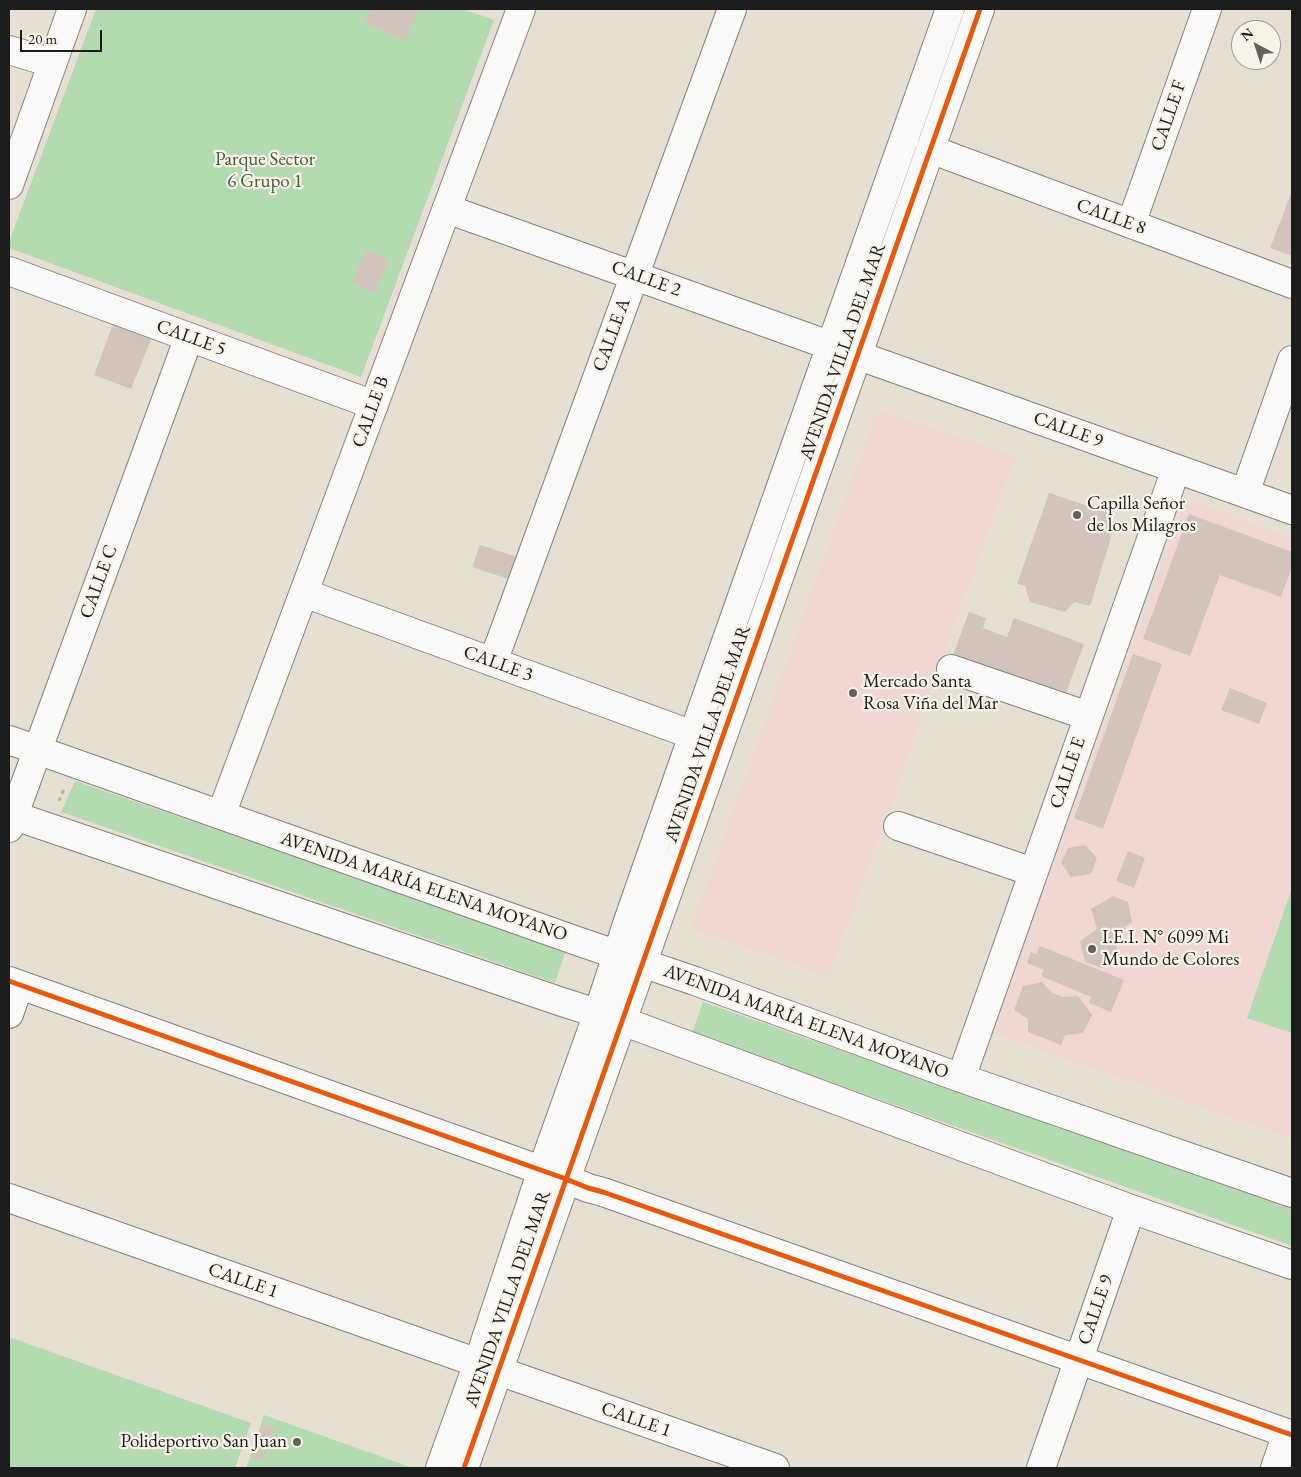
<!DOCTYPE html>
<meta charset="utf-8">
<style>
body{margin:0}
#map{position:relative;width:1301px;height:1477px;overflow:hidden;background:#e7e0d2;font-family:"EB Garamond",serif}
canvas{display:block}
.frame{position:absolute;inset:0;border:10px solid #1c1c1c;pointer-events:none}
.north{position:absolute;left:1231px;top:20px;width:50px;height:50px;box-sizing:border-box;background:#f7f3e8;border:1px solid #9f9d96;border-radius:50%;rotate:320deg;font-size:14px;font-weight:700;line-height:20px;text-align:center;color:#1c1c1c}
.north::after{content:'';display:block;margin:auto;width:18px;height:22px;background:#63615c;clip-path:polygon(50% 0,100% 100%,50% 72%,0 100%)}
.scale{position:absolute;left:20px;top:30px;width:82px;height:22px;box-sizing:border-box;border:2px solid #1c1c1c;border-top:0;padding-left:6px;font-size:15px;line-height:18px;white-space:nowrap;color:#1c1c1c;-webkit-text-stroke:4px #f7f3e8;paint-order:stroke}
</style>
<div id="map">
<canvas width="1301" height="1477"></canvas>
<div class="frame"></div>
<div class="north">N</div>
<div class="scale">20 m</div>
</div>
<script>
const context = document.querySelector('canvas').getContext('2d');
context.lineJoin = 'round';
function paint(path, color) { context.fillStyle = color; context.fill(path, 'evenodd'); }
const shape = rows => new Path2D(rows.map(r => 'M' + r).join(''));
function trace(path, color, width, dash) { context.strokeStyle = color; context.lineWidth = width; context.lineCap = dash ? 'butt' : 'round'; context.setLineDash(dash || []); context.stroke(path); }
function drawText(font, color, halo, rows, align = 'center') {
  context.font = font + ' "EB Garamond",serif'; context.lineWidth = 4.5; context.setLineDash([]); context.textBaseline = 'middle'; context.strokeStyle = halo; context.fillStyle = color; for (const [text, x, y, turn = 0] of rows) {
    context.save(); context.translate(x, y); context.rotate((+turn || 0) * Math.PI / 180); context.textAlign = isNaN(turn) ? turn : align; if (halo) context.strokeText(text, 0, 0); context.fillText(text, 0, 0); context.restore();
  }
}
paint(shape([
 [877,409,1015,457,829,977,691,928],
 [1186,499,1292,538,1292,1139,991,1032]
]), '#f0d7d1');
paint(shape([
 [96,9,463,9,494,20,361,377,9,248,9,242],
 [75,781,566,950,555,983,61,812],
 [1292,888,1292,1033,1247,1018],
 [703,1002,1292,1209,1292,1246,692,1033],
 [9,1337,251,1423,235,1468,9,1468],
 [264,1415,413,1468,246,1468]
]), '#b3dab0');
paint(shape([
 [370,9,419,9,405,41,364,23],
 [1292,191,1292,256,1270,248],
 [366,250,389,260,375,293,352,283],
 [115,319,154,332,131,389,94,375],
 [1049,493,1109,513,1111,538,1090,606,1074,602,1065,612,1030,602,1025,586,1017,584],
 [1189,514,1292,552,1292,567,1281,597,1220,575,1190,656,1143,639],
 [480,545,521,558,514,581,472,567],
 [969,612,986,618,983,628,1007,637,1014,618,1084,644,1065,696,953,655],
 [1133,654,1162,664,1103,829,1074,818],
 [1230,688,1267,703,1259,724,1221,710],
 [1085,845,1097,858,1091,874,1071,877,1061,863,1068,848],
 [1128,851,1145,858,1134,888,1116,881],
 [1113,896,1128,902,1132,922,1115,934,1118,957,1102,968,1085,962,1080,941,1097,929,1091,909],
 [1040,946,1124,980,1111,1012,1089,1003,1091,997,1041,976,1044,970,1027,963,1031,952,1036,954],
 [1042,982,1052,993,1064,997,1078,996,1092,1015,1083,1033,1065,1035,1061,1045,1028,1032,1028,1019,1014,1010,1023,986],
 [262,1424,275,1428,263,1462,251,1457]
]), '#d2c4bd');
const minor = shape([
 [9,50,52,63],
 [930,149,1292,284],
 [9,185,72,9],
 [447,209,1292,510],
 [1131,224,1207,9],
 [9,271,374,405],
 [1245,493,1292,360],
 [304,593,693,735],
 [492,662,500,643,732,9],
 [951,669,1088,716],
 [9,740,580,942,695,981,961,1078,1292,1193],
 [9,814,562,1002,622,1021,1131,1209,1292,1265],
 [221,815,521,9],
 [898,826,1033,872],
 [9,828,189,337],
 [9,981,566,1179,588,1188,603,1192,1292,1435],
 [9,1014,19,985],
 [961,1078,1176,469],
 [9,1198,478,1363],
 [499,1371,775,1468],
 [440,1468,478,1363,542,1170,598,1013,628,921,693,735,950,9],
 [464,1468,980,9],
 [1041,1468,1131,1209],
 [1275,1468,1287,1433]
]);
trace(minor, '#88847d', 30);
trace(shape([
 [59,801,64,789]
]), '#b8b7b5', 3, [4, 4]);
trace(minor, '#fbfaf8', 28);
trace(shape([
 [9,981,566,1179,588,1188,603,1192,1292,1435],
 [464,1468,980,9]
]), '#e8590c', 5);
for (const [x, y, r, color] of [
 [1077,515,5,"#63615c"],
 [853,693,5,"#63615c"],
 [1092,949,5,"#63615c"],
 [297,1442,5,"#63615c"]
]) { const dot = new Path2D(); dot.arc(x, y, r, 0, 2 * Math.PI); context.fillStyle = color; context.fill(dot); trace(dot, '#f7f3e8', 2); }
drawText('19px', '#1c1c1c', '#f7f3e8', [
 ["CALLE F",1169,116,-71],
 ["CALLE 8",1111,217,20],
 ["CALLE 2",646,279,20],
 ["CALLE A",612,335,-70],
 ["CALLE 5",191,338,20],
 ["AVENIDA VILLA DEL MAR",843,352,-71],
 ["CALLE B",371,412,-70],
 ["CALLE 9",1068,430,20],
 ["CALLE C",99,582,-70],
 ["CALLE 3",498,664,20],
 ["AVENIDA VILLA DEL MAR",708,734,-71],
 ["CALLE E",1068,773,-71],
 ["AVENIDA MARÍA ELENA MOYANO",424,887,19],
 ["AVENIDA MARÍA ELENA MOYANO",806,1022,20],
 ["CALLE 1",243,1281,19],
 ["AVENIDA VILLA DEL MAR",508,1299,-71],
 ["CALLE 9",1096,1310,-71],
 ["CALLE 1",636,1420,19]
]);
drawText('19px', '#425d46', '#f7f3e8', [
 ["Parque Sector",265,160],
 ["6 Grupo 1",265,182]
]);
drawText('19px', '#1c1c1c', '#f7f3e8', [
 ["Capilla Señor",1087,504],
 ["de los Milagros",1087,526],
 ["Mercado Santa",863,682],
 ["Rosa Viña del Mar",863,704],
 ["I.E.I. N° 6099 Mi",1102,938],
 ["Mundo de Colores",1102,960],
 ["Polideportivo San Juan",287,1442,"right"]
], 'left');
</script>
